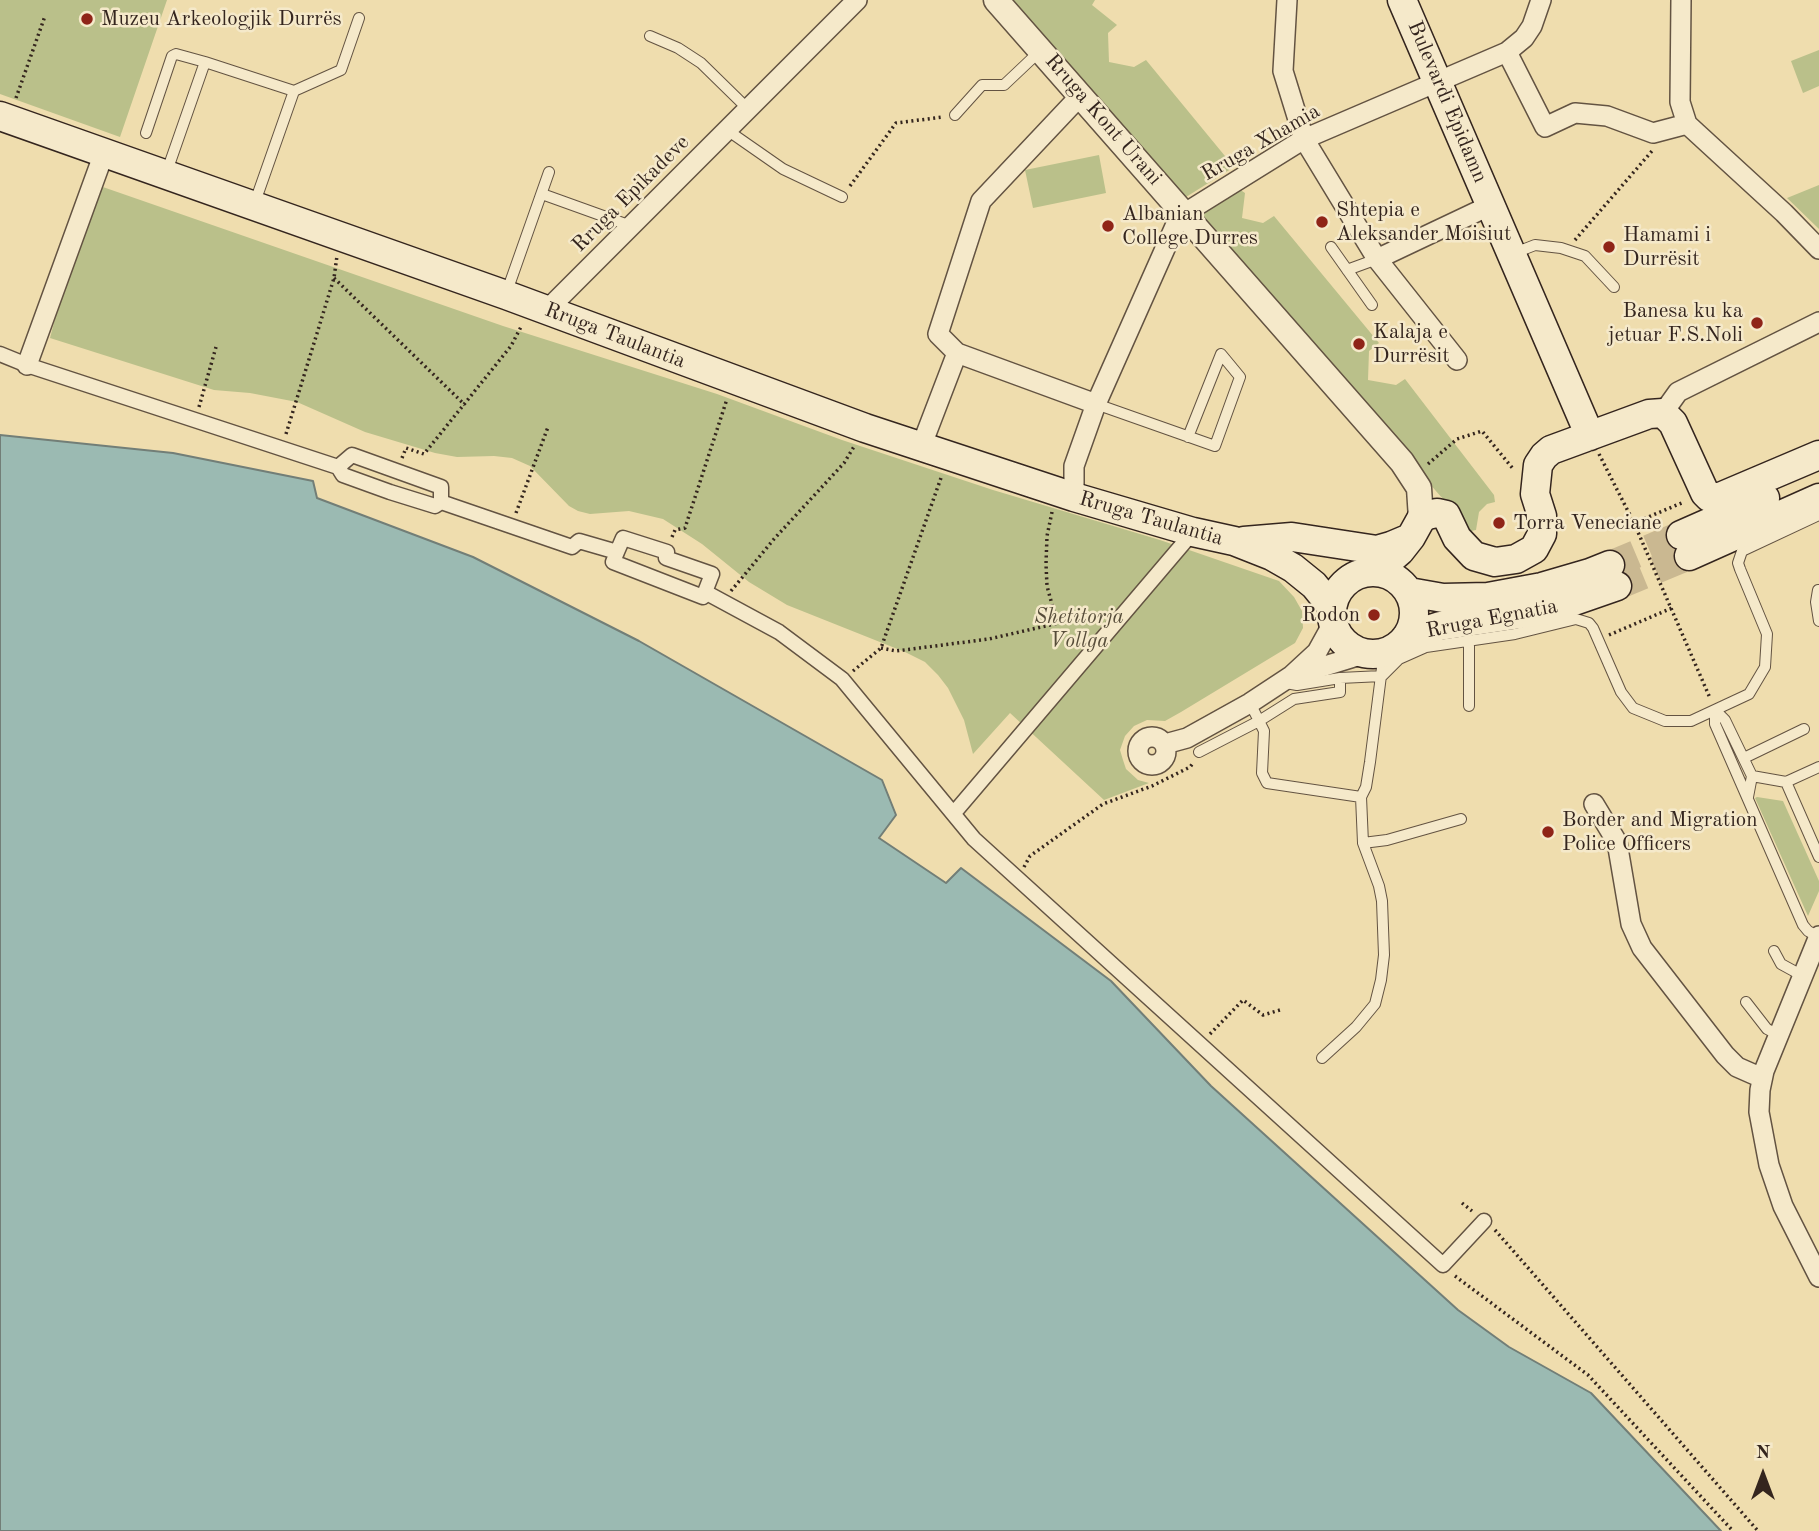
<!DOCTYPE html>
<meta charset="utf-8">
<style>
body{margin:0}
#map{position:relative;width:1819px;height:1531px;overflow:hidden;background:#efddae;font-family:"Old Standard TT",serif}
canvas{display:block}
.north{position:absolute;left:1728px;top:1440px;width:70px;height:70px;-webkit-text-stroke:5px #f5e9ca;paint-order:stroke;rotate:0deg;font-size:19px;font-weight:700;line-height:28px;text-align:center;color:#34251e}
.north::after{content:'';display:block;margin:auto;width:24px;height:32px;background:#34251e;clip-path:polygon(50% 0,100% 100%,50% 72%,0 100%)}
</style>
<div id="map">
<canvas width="1819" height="1531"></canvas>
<div class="north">N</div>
</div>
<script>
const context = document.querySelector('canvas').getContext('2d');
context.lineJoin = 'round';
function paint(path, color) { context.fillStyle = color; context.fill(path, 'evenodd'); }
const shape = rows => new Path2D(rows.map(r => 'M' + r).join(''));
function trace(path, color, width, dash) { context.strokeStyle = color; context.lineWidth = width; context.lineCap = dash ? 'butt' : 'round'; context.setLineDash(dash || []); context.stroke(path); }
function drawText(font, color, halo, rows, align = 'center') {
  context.font = font + ' "Old Standard TT",serif'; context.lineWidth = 5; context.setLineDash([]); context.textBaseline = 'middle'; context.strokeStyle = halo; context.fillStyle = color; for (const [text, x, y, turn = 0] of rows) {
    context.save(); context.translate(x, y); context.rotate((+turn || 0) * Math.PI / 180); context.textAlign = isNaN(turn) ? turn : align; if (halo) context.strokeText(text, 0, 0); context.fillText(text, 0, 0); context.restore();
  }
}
paint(shape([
 [0,0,167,0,120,137,0,94],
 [1004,0,1095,0,1092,5,1117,25,1108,33,1109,62,1134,67,1146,60,1234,167,1186,197],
 [1819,50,1819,86,1803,93,1791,61],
 [1099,155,1106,193,1033,208,1025,170],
 [1819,185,1819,229,1787,198],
 [100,186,503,326,717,394,842,440,993,490,1160,540,1279,581,1294,597,1302,611,1303,628,1295,643,1181,712,1165,721,1147,720,1134,726,1125,736,1120,750,1123,760,1126,769,1138,780,1149,783,1104,800,1010,713,973,754,964,720,948,688,938,675,925,662,905,652,787,605,749,582,702,544,663,519,629,511,590,514,578,511,569,506,530,466,512,458,494,456,457,457,435,453,365,432,297,402,250,393,214,390,50,338,61,296],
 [1239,189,1245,193,1242,218,1263,223,1274,216,1379,343,1369,351,1368,380,1396,385,1405,379,1494,495,1495,502,1487,504,1479,512,1476,530,1471,531,1195,216],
 [1757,797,1783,801,1819,881,1819,891,1808,916,1755,798]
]), '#bac08a');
const water = shape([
 [0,435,173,453,313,481,317,498,473,557,639,641,882,780,896,815,879,838,946,883,961,868,1111,981,1211,1086,1458,1310,1509,1347,1591,1393,1721,1531,0,1531,0,435]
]);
paint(water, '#9bbab2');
trace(water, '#727e77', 2);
trace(shape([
 [1610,565,1681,535],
 [1617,586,1689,556]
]), '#cab891', 28, [28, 14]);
const service = shape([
 [650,36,678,48,701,63,748,109],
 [955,115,982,85,1004,85,1040,51],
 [727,130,783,169,842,197],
 [146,133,172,56,176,54,205,62,294,91,341,70,359,18],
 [167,171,205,62],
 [542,194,631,226],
 [255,202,294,91],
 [1331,247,1372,305],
 [1512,254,1535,245,1561,248,1585,256,1614,287],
 [1347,270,1377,259],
 [506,294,549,172],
 [1096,404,1215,446,1240,377,1221,354,1188,437],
 [1818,590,1816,602,1819,621],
 [1469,641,1469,706],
 [1286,683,1297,685,1340,678,1382,676,1399,659,1426,647,1515,634,1576,619,1589,623,1593,628,1621,692,1633,708,1665,721,1691,721,1749,694,1765,667,1767,634,1740,569,1738,563,1742,551,1819,515],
 [1250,703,1264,731,1262,773,1267,783,1361,797],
 [1715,710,1715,724,1803,925,1808,931,1819,937],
 [1715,710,1725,720,1752,776,1748,797],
 [1199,752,1259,721,1294,699,1340,692,1340,678],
 [1744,758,1804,729],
 [1752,776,1786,782,1819,767],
 [1786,782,1819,857],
 [1363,843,1387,840,1461,819],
 [1774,951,1781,964,1803,976],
 [1746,1002,1767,1029,1779,1035],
 [1322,1058,1356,1027,1375,1004,1381,980,1384,955,1382,901,1379,886,1363,843,1361,797,1366,787,1370,762,1384,652]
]);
const pedestrian = shape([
 [0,354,27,365,338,467,343,475,390,492,435,506,441,502,572,547,579,541,617,552,613,562,703,597,705,592,779,632,842,679,974,839,1443,1265,1484,1221],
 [338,467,352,455,441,487,441,502],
 [617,552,623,538,667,552],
 [666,558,712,574,705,592],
 [954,813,1193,532]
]);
const minor = shape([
 [1287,0,1283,71,1304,139,1377,259,1457,360],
 [1681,0,1680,102,1687,124,1784,213,1819,249],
 [1507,52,1545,127,1575,113,1607,116,1653,133,1687,124],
 [1080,96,981,201,938,334,957,353,1096,404],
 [1377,259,1491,205],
 [547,310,857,0],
 [27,365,104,153],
 [1663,413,1678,392,1819,322],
 [921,447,957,353],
 [1074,497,1074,466,1096,404,1176,224,1185,213,1304,139,1507,52,1524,38,1532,26,1541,0],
 [1299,674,1367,653],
 '1138 751a14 14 0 1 1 28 0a14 14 0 1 1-28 0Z',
 [1165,744,1187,738,1250,703,1291,676,1317,652,1333,623],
 [1594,804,1617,842,1631,924,1642,948,1725,1055,1737,1067,1762,1078],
 [1819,936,1764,1071,1760,1090,1759,1112,1769,1165,1783,1206,1819,1277]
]);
const tertiary = shape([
 [996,0,1402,462,1419,488,1421,519]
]);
const secondary = shape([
 [1402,0,1590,436],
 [0,116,506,295,865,428,1074,497,1193,532,1234,541,1272,556,1293,568,1314,585,1332,607],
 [1681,535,1765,498],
 [1244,541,1292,537,1377,550,1391,546,1410,538],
 [1689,556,1819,498],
 [1376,572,1400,551,1411,537,1421,519,1427,515,1437,513,1446,515,1457,538,1474,556,1495,562,1516,559,1534,549,1542,534,1542,516,1535,494,1538,465,1544,456,1551,450,1649,414,1663,413,1673,423,1705,493,1709,497,1720,497,1819,455],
 '1332 613a41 41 0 1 1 82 0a41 41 0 1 1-82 0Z',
 [1409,592,1443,598,1488,597,1542,587,1590,573,1610,565],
 [1406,637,1440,626,1548,610,1617,586]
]);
trace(service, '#635342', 12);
trace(pedestrian, '#635342', 17);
trace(minor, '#635342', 22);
trace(tertiary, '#635342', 27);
trace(secondary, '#34251e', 31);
trace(shape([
 [16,98,45,16],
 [850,186,896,123,943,117],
 [1575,240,1652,151],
 [334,278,465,405],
 [199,407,216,347],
 [286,434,334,278,337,256],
 [1599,454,1634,523,1710,698],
 [402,458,406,448,424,454,511,346,522,325],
 [1428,464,1457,439,1482,431,1514,470],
 [1052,512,1047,536,1046,564,1047,586,1057,623],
 [516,513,548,427],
 [1634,523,1684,502],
 [672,537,675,530,685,528,727,399],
 [731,591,774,539,844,463,855,445],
 [1609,635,1672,608],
 [881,648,896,651,989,639,1102,613,1105,615],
 [853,671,881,648,942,475],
 [1024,867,1030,856,1103,804,1152,786,1190,767,1193,763],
 [1210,1034,1243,1000,1263,1015,1280,1010],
 [1462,1203,1472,1211],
 [1495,1230,1758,1531],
 [1455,1276,1588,1375,1733,1531]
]), '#34251e', 3.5, [2, 3.5]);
trace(service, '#f5e9ca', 10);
trace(pedestrian, '#f5e9ca', 14);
trace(minor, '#f5e9ca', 19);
trace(tertiary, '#f5e9ca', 24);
trace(secondary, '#f5e9ca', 28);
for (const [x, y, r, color] of [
 [87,19,7,"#8f2418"],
 [1322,222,7,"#8f2418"],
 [1108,226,7,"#8f2418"],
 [1609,247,7,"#8f2418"],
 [1757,323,7,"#8f2418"],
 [1359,344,7,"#8f2418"],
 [1499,523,7,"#8f2418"],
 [1374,615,7,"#8f2418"],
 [1548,832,7,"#8f2418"]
]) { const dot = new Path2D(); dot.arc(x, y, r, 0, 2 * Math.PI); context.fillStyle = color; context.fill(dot); trace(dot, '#f5e9ca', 2.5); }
drawText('21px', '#34251e', '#f5e9ca', [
 ["Muzeu Arkeologjik Durrës",101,19],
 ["Shtepia e",1336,210],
 ["Aleksander Moisiut",1336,234],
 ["Albanian",1122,214],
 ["College Durres",1122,238],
 ["Hamami i",1623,235],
 ["Durrësit",1623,259],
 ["Banesa ku ka",1743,311,"right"],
 ["jetuar F.S.Noli",1743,335,"right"],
 ["Kalaja e",1373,332],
 ["Durrësit",1373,356],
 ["Torra Veneciane",1513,523],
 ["Rodon",1360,615,"right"],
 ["Border and Migration",1562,820],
 ["Police Officers",1562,844]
], 'left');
drawText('21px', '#34251e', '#f5e9ca', [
 ["Bulevardi Epidamn",1447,102,67],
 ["Rruga Kont Urani",1103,120,49],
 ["Rruga Xhamia",1261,143,-30],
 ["Rruga Epikadeve",631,194,-45],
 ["Rruga Taulantia",615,336,21],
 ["Rruga Taulantia",1151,519,16],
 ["Rruga Egnatia",1492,619,-11]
]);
drawText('italic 21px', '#564c39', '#f5e9ca', [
 ["Shetitorja",1079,617],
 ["Vollga",1079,641]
]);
</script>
